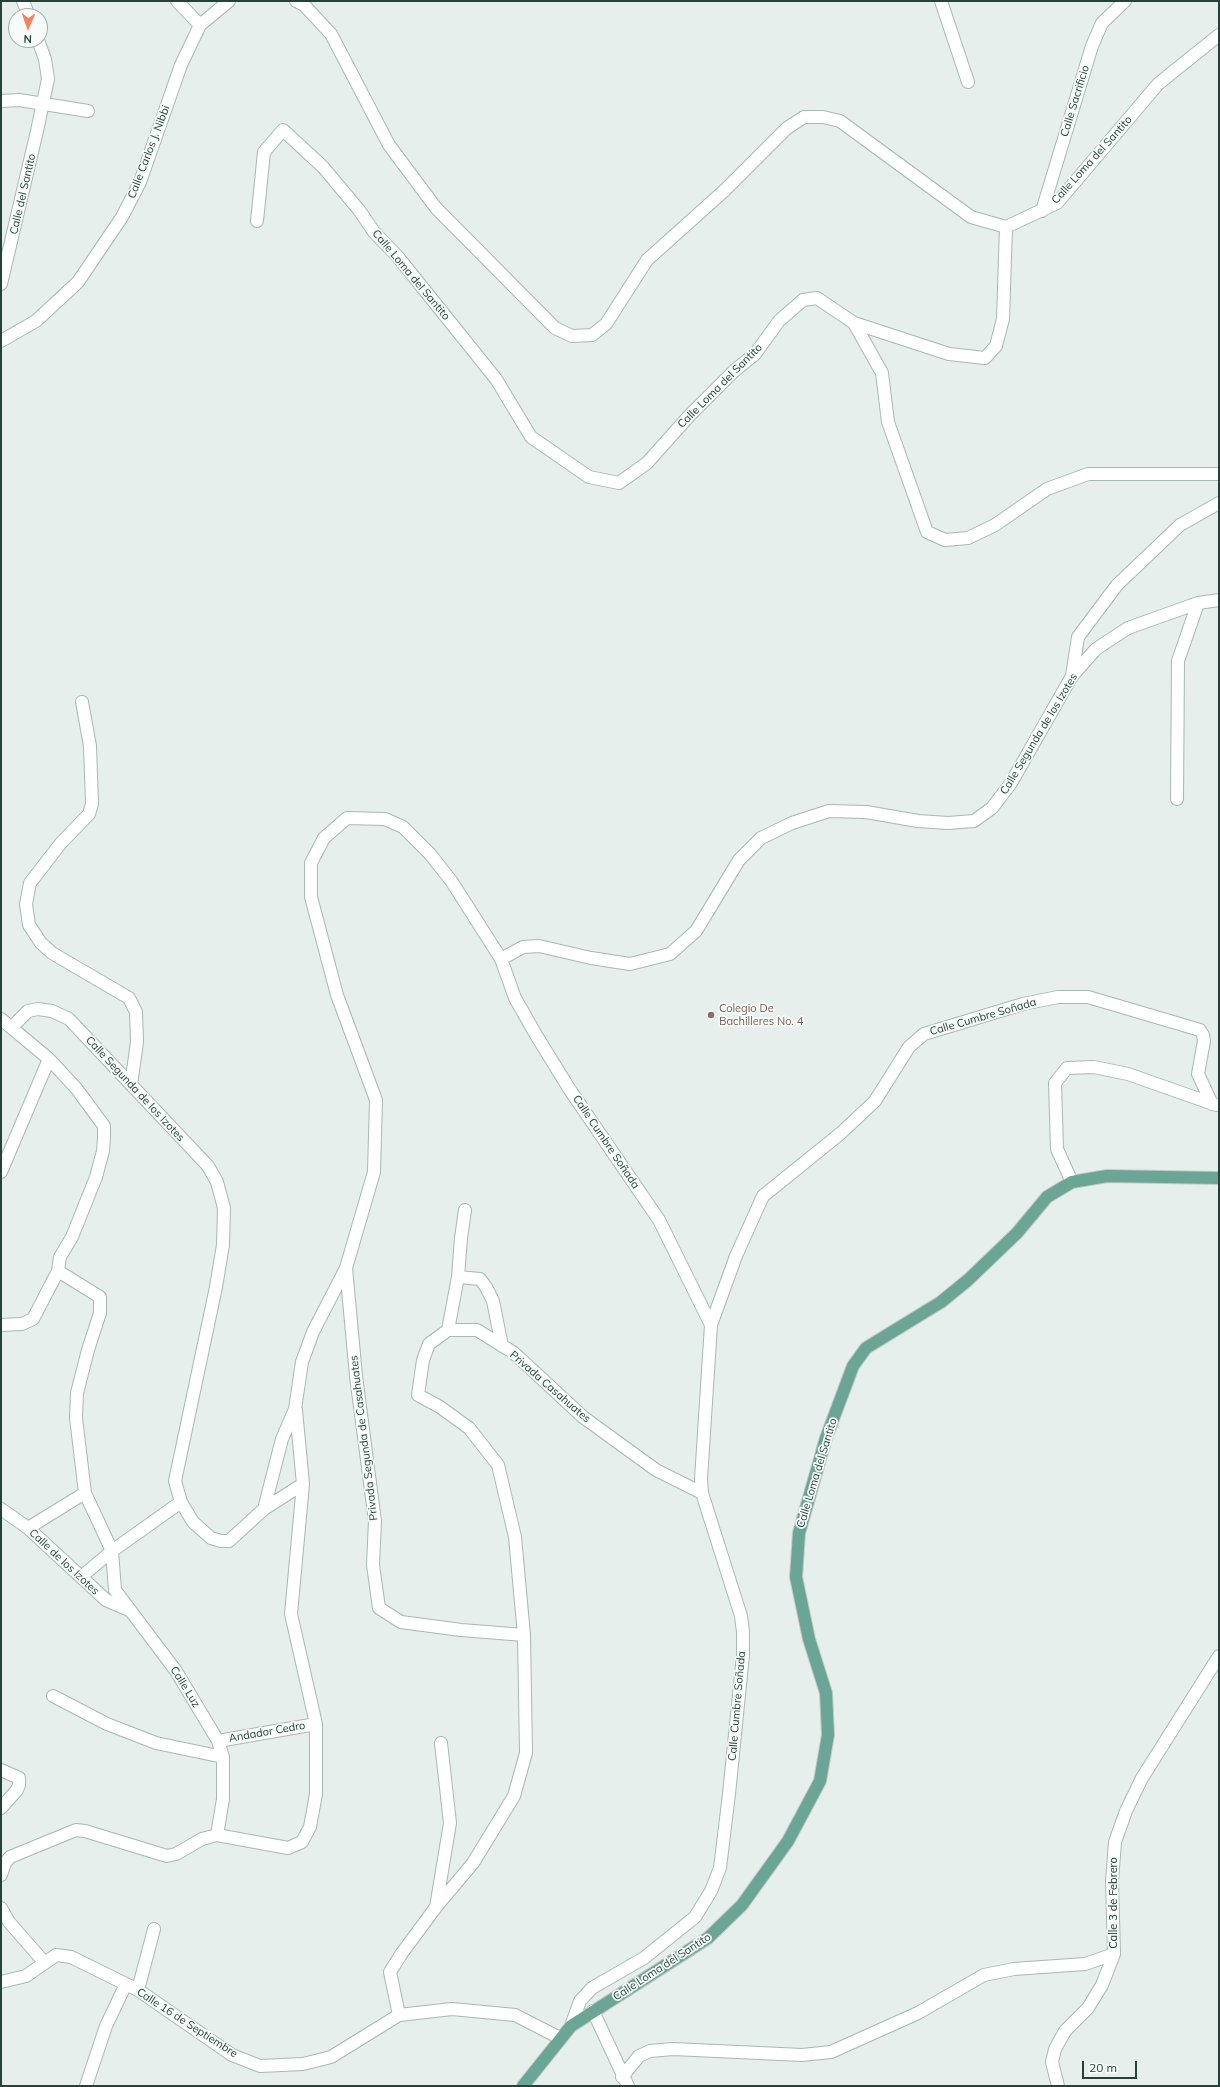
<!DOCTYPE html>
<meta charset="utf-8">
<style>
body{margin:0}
#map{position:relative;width:1220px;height:2087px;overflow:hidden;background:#e6efeb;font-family:Mulish,sans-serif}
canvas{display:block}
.frame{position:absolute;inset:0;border:2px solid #24423a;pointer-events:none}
.north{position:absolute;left:8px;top:8px;width:40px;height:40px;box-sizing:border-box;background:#f7fbf9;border:1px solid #a3b1ad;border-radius:50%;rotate:182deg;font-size:11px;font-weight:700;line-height:16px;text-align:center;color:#24423a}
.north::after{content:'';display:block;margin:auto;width:14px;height:18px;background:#f4845f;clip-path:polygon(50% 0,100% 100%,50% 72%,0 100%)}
.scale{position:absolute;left:1082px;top:2061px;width:55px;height:18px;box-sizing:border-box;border:2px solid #24423a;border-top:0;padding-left:5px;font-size:12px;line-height:14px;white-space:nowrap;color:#24423a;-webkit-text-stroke:3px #f7fbf9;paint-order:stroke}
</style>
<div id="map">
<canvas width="1220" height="2087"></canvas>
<div class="frame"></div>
<div class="north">N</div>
<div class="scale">20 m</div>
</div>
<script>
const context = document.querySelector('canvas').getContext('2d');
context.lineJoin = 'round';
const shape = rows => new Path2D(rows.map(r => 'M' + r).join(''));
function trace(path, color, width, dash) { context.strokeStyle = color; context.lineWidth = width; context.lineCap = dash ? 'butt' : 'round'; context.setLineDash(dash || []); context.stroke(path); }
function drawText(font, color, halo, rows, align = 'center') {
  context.font = font + ' Mulish,sans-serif'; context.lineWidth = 3.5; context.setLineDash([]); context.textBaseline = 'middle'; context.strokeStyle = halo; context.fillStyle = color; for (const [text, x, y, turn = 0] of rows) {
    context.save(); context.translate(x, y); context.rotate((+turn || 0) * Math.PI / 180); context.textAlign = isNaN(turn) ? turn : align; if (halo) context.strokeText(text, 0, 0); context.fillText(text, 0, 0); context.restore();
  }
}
const minor = shape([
 [23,1,29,16],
 [177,1,200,25],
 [296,1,304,5,331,34,389,145,436,208,555,328,572,336,592,335,606,324,647,260,725,190,787,128,804,117,823,117,840,121,971,217,1006,227,1057,203,1158,84,1219,35],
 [941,1,968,82],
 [1,101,19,100,88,111],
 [1042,211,1092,46,1102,23,1125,1],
 [257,221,264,152,283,130,323,167,359,210,374,232,398,257,496,379,531,437,589,477,619,483,647,463,689,416,734,371,755,354,779,321,803,300,817,298,854,323,882,373,888,422,927,532,945,540,968,538,995,525,1047,489,1088,474,1219,474],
 [1,284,37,131,48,79,45,59,38,40],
 [854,323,949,354,985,358,996,346,1003,319,1006,227],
 [1,341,36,321,78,282,122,217,140,182,181,65,200,25,229,1],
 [1072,676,1078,637,1117,585,1180,525,1219,503],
 [82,702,90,746,92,804,89,814,61,843,30,883,26,904,29,925,41,943,52,953,129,998,136,1012,137,1042,131,1085],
 [1177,799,1178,661,1198,603],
 [501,959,523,947,539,946,591,958,630,964,670,954,696,931,739,860,761,838,792,823,829,811,866,812,918,821,948,823,974,821,992,808,1011,783,1072,676,1096,649,1128,628,1198,603,1219,600],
 [1,1019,49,1059,76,1088,104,1126,104,1138,103,1151,96,1177,72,1237,60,1257,58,1271,33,1319,22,1324,1,1325],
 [12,1027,28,1011,38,1009,52,1011,69,1019,208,1166,217,1182,224,1208,223,1245,216,1287,175,1481,181,1502,193,1522,211,1538,221,1541,229,1541,264,1509,303,1484],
 [1,1172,49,1059],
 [1072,1182,1057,1149,1055,1083,1067,1068,1094,1067,1128,1074,1216,1105],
 [346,1268,356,1376,375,1521,373,1565,379,1608,401,1622,461,1630,524,1635],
 [58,1271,100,1297,100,1313,88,1350,77,1393,76,1418,85,1493,112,1551,115,1590,176,1671,218,1741,223,1757,223,1799,217,1835],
 [458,1277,480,1279,486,1287,493,1301,502,1346],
 [448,1330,458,1277,461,1238,465,1210],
 [1,1509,28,1528,106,1600,129,1610],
 [264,1509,282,1439,295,1409,302,1362,313,1332,346,1268,374,1172,376,1100,337,995,311,897,311,863,324,838,347,818,385,819,403,827,430,854,452,882,501,959,515,998,536,1035,570,1090,659,1220,711,1325],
 [28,1528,85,1493],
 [81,1577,112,1551,181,1502],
 [53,1696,107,1724,156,1743,223,1757],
 [218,1741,316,1724],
 [1,1770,19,1778,19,1785,17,1790,1,1808],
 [1,1875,5,1863,10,1857,76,1830,85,1831,167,1856,176,1854,202,1839,217,1835,288,1848,302,1842,310,1827,316,1794,316,1724,291,1614,303,1484,296,1410],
 [436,1907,450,1823,441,1743],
 [1,1908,9,1922,44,1962],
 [1,1982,26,1976,56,1955,71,1957,138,1990,232,2055,260,2066,303,2064,331,2057,399,2015,452,2009,515,2015,560,2038],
 [138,1990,154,1929],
 [593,2011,628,2086],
 [399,2015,390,1972,402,1953,436,1907,473,1863,514,1796,526,1753,524,1635,515,1537,498,1465,469,1428,440,1407,418,1395,423,1360,429,1344,448,1330,477,1330,514,1353,583,1417,656,1470,702,1493],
 [571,2026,580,2001,592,1988,644,1958,695,1917,711,1891,720,1868,729,1794,743,1655,743,1632,741,1616,702,1493,701,1479,711,1325,736,1256,763,1196,841,1133,875,1101,909,1047,924,1034,1023,1004,1058,997,1088,997,1200,1030,1203,1035,1204,1041,1198,1074,1212,1104],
 [622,2077,639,2056,650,2051,673,2049,802,2055,831,2052,918,2013,984,1975,1014,1969,1085,1964,1114,1954],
 [86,2086,106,2026,126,1984],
 [1058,2086,1052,2062,1055,2049,1065,2031,1088,2008,1102,1985,1114,1954,1112,1881,1115,1842,1126,1811,1142,1778,1219,1656]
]);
const major = shape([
 [523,2086,571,2026,708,1938,742,1905,788,1841,820,1781,828,1735,826,1693,809,1639,796,1577,799,1533,826,1438,853,1366,866,1348,941,1302,968,1280,1017,1233,1047,1197,1072,1182,1107,1176,1219,1178]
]);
trace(minor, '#a8b8b2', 14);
trace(major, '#c2cac8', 14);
trace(minor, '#fff', 12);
trace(major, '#6aa596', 12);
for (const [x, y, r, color] of [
 [711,1015,4,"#8d6e63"]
]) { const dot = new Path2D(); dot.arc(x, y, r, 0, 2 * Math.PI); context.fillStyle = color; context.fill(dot); trace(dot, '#f7fbf9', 1.5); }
drawText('11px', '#24423a', '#f7fbf9', [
 ["Calle Sacrificio",1075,101,-73],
 ["Calle Carlos J. Nibbi",149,152,-69],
 ["Calle Loma del Santito",1092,160,-48],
 ["Calle del Santito",23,194,-77],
 ["Calle Loma del Santito",411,275,50],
 ["Calle Loma del Santito",720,386,-45],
 ["Calle Segunda de los Izotes",1039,734,-59],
 ["Calle Cumbre Soñada",983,1017,-16],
 ["Calle Segunda de los Izotes",135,1089,47],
 ["Calle Cumbre Soñada",606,1142,56],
 ["Privada Casahuates",550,1387,41],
 ["Privada Segunda de Casahuates",364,1438,-97],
 ["Calle Loma del Santito",817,1473,-73],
 ["Calle de los Izotes",64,1562,43],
 ["Calle Luz",185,1687,58],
 ["Calle Cumbre Soñada",737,1706,-85],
 ["Andador Cedro",267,1732,-10],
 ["Calle 3 de Febrero",1114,1903,-90],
 ["Calle Loma del Santito",662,1967,-33],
 ["Calle 16 de Septiembre",187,2023,33]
]);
drawText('11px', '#785e54', '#f7fbf9', [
 ["Colegio De",719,1009],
 ["Bachilleres No. 4",719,1022]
], 'left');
</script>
